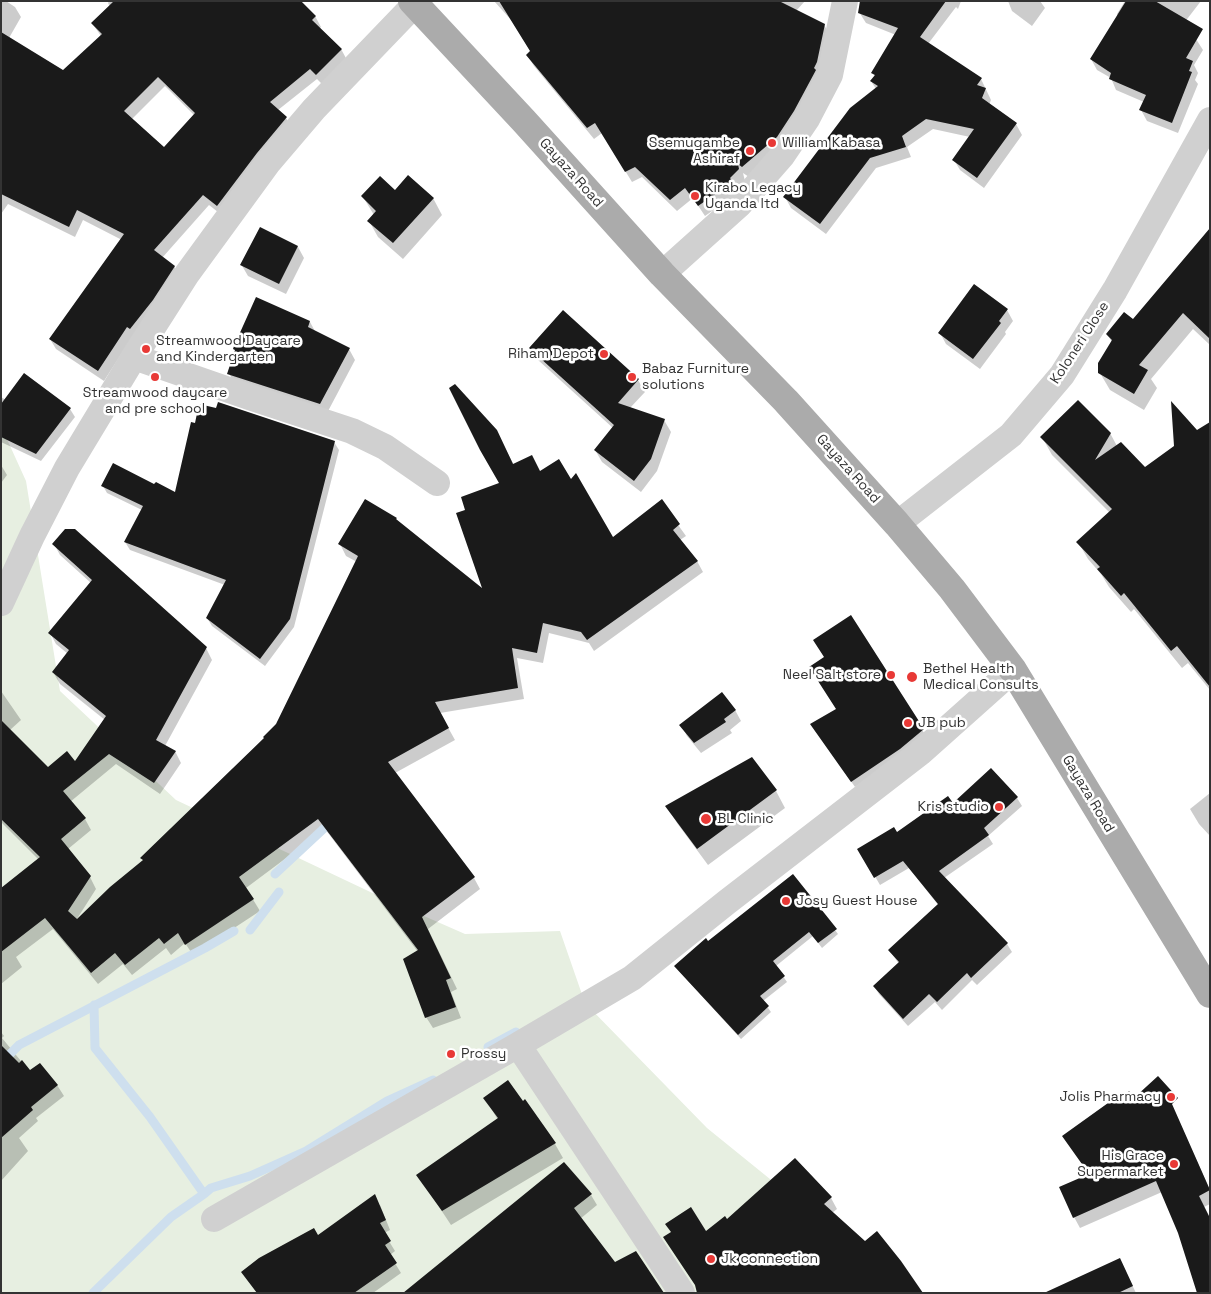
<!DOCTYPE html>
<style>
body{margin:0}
#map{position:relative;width:1211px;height:1294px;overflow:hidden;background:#fff;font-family:"Space Grotesk",sans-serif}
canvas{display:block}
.frame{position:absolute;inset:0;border:2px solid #333;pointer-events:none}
</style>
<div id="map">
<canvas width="1211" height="1294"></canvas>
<div class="frame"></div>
</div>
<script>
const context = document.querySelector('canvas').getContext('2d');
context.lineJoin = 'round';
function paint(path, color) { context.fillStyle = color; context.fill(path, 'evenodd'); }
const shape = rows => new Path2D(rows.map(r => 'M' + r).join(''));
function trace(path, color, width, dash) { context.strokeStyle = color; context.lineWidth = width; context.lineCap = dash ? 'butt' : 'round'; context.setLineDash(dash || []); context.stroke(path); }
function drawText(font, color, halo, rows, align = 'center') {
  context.font = font + ' "Space Grotesk",sans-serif'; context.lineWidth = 5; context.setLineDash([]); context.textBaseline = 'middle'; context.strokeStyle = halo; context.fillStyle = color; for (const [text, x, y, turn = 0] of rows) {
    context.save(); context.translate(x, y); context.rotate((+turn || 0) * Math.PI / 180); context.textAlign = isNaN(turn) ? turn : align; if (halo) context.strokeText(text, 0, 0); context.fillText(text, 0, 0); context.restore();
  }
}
paint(shape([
 [1,426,26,481,60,691,176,800,383,898,465,934,560,931,585,1003,707,1128,844,1239,888,1293,1,1293]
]), '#e7efe1');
paint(shape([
 [1,1,6,1,15,7,21,17,9,38,64,71,101,36,92,23,110,7,108,3,109,1,299,1,315,16,321,27,319,29,341,49,347,60,323,85,317,79,278,110,286,118,292,128,223,216,209,205,162,258,174,266,180,277,133,336,104,381,56,349,50,339,122,240,83,220,75,237,8,204,1,214],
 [165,86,194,115,165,148,131,120],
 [494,1,805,1,796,11,824,25,831,36,800,123,749,177,743,173,745,181,735,189,738,193,705,216,693,198,677,211,642,177,632,182,602,133,594,139,534,66,527,55,531,52,512,21],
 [860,1,961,1,958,9,956,7,928,44,981,79,991,100,989,105,1016,124,1022,135,984,188,960,170,954,160,970,137,933,129,907,147,911,157,876,168,826,234,791,208,785,197,876,89,871,81,875,77,873,73,896,35,866,23,859,12],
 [1008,1,1040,1,1045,8,1032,26,1012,11],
 [1125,1,1201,1,1181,27,1196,39,1203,50,1194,65,1198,73,1195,80,1198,84,1178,133,1147,121,1141,110,1144,102,1116,90,1111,78,1097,70,1091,59,1118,16,1117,14],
 [395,192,433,198,442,215,403,259,378,237,369,221,374,215,363,197],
 [260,228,298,247,304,258,286,294,248,276,241,264],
 [1210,230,1210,345,1193,329,1151,379,1157,388,1144,410,1110,390,1100,373,1112,342,1107,334,1133,321],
 [1007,310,1013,321,1005,332,1006,334,980,369,946,344,940,333],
 [564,312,638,380,645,392,630,408,664,420,671,432,657,471,641,492,602,462,595,450,613,428,538,360,531,348],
 [310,322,316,333,349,349,355,360,326,415,235,385,229,373,236,351,234,349],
 [25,374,70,409,75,417,41,461,1,442,1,397,6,400],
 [496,431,514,465,540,472,612,539,661,501,686,536,680,540,697,561,703,572,594,651,589,643,549,633,543,663,517,658,524,699,440,713,455,740,395,773,474,878,480,889,428,929,457,989,451,992,461,1018,433,1028,426,1017,418,952,325,829,246,888,260,911,193,955,185,943,171,955,166,948,132,975,123,964,98,984,53,929,16,957,22,967,1,984,1,890,39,860,1,822,1,691,21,720,10,730,48,769,75,763,105,720,60,684,53,672,68,654,56,644,50,633,91,583,60,555,54,544,206,648,212,660,165,746,175,751,181,763,160,794,116,764,70,802,85,819,91,830,68,849,90,877,96,889,75,922,144,861,142,858,265,739,277,724,357,562,346,556,340,544,396,519,399,523,484,592,467,510,500,483],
 [1197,432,1210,439,1210,690,1188,663,1182,668,1134,609,1131,612,1109,587,1101,574,1088,559,1078,542,1110,513,1052,455,1042,437,1110,433,1117,446,1145,468],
 [334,442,339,450,294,627,265,666,212,626,207,618,225,585,130,550,125,542,142,510,107,493,103,486,155,486,176,494],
 [1,465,7,475,1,483],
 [851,617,926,736,904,755,855,787,815,730,838,709,825,658],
 [735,710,741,721,730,730,732,733,701,753,687,736,681,725],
 [752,758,776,791,785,808,708,865,677,823,667,806],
 [991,770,1017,798,1022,806,988,836,993,844,944,878,1007,944,1012,952,977,985,972,980,942,1010,935,1002,908,1026,879,994,874,986,899,964,890,951,939,906,909,868,880,885,859,849,896,834,952,805],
 [1210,793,1210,836,1199,824,1190,809],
 [792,875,838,934,822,948,813,936,776,966,787,982,763,1001,771,1012,741,1039,679,971,708,942],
 [1,1032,4,1036,2,1038,30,1072,57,1085,64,1096,36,1118,38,1121,19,1138,28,1151,1,1181],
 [1159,1077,1210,1190,1210,1204,1204,1207,1179,1232,1162,1192,1080,1228,1074,1217,1090,1175,1064,1136,1117,1103,1134,1099],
 [485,1098,555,1144,563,1158,451,1225,418,1175,498,1120],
 [795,1160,831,1198,837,1209,832,1213,706,1233,727,1221],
 [591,1195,597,1205,580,1219,614,1264,423,1293],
 [380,1205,390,1230,384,1233,395,1251,390,1255,401,1273,373,1293,257,1293,243,1272],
 [1120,1260,1136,1293,1047,1293]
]), '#0003');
trace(shape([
 [275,874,333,820],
 [250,930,279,892],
 [488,1047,516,1032],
 [2,1062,19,1045,205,948,234,931],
 [204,1194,211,1188,250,1176,306,1151,387,1101,433,1080],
 [93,1293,171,1217,204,1194,150,1117,95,1048,94,1005]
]), '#cedfee', 9);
paint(shape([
 [114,1,301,1,316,16,312,20,342,49,316,75,310,69,270,102,287,117,257,153,217,206,203,195,154,250,175,266,153,300,130,329,127,327,98,371,49,339,124,234,77,210,69,227,1,194,1,32,63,70,102,34,91,23],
 [158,77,195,113,164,147,124,111],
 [499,1,779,1,825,24,817,62,814,68,816,70,794,111,777,137,742,167,738,164,739,169,730,178,733,182,698,206,685,188,670,200,635,167,625,172,595,123,587,128,526,55,530,51],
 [860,1,946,1,920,37,982,78,977,85,986,88,982,98,1017,123,977,178,952,160,974,129,926,119,902,136,906,147,870,158,820,224,783,197,850,108,878,86,870,81,875,75,871,73,898,28,858,13],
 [1126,1,1155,1,1203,29,1186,58,1193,61,1189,71,1192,72,1172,123,1139,110,1146,95,1109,79,1111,73,1090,59],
 [408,175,434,198,393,243,367,221,376,211,361,196,380,176,395,190],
 [260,227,298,246,279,284,240,265],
 [1210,228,1210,339,1183,313,1139,365,1148,370,1134,394,1098,373,1098,363,1112,340,1106,334,1124,312,1133,319],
 [974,284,1008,309,999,321,1001,323,973,359,938,333],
 [256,297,310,321,308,327,350,348,320,404,227,374,235,350,233,349,234,346],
 [563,310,639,379,618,403,665,419,651,459,634,481,594,450,614,425,529,348],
 [24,373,71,408,36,454,1,437,1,404],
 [455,384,497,430,513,464,532,455,540,471,559,459,571,479,576,473,613,537,662,499,680,524,673,530,698,561,587,640,581,632,543,623,537,653,512,648,518,688,435,702,449,728,388,762,475,877,422,917,451,978,446,980,456,1007,425,1018,403,959,418,950,318,819,239,877,254,899,185,945,178,933,164,944,159,938,125,965,115,953,91,973,45,918,1,952,1,888,40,857,1,819,1,720,48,767,67,751,75,761,106,716,52,672,69,650,48,633,92,580,52,544,65,529,75,529,207,647,156,740,176,751,154,783,109,754,63,791,86,818,61,839,91,876,68,911,77,919,110,887,143,860,140,858,264,738,263,737,276,724,358,556,338,544,365,499,397,518,396,519,482,588,456,513,465,510,461,497,499,483,480,450,449,388],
 [1078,400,1111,433,1095,460,1121,442,1145,467,1174,446,1171,401,1197,430,1210,422,1210,687,1177,646,1171,651,1124,593,1121,596,1097,569,1100,567,1076,542,1112,509,1040,437],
 [218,402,335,441,290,619,260,659,206,618,226,580,124,542,143,506,101,486,113,463,154,484,156,482,175,492,191,422,195,423,199,404,216,408],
 [851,615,924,729,900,749,851,782,810,724,836,709,809,667,824,657,813,640],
 [722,692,736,710,724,719,726,722,694,743,679,725],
 [752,757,777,790,697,849,665,806],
 [991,768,1018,797,984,828,989,835,939,871,1008,943,971,978,967,973,937,1002,929,994,903,1019,873,986,899,962,888,950,938,904,903,861,874,878,857,849,894,827,897,832,948,796,953,803],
 [793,874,837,929,818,943,809,932,773,961,785,976,760,996,769,1006,738,1035,674,966,706,938,708,941],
 [1,1045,19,1063,22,1060,30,1070,40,1063,58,1085,31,1107,33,1110,1,1138],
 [1158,1076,1178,1098,1172,1104,1210,1190,1199,1196,1210,1218,1210,1293,1197,1293,1178,1233,1156,1181,1073,1218,1059,1187,1089,1174,1062,1136,1115,1098,1117,1101,1129,1091,1135,1097],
 [508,1080,523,1101,525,1099,556,1143,442,1211,416,1175,498,1118,483,1098],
 [795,1158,832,1197,824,1204,865,1241,877,1231,901,1261,923,1293,697,1293,695,1285,663,1237,671,1232,665,1224,691,1207,706,1231,725,1216,727,1219],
 [564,1162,592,1194,574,1208,615,1262,636,1251,664,1293,403,1293],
 [375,1194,386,1220,380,1223,391,1241,385,1245,397,1263,354,1293,257,1293,241,1272,259,1258,314,1228,318,1235],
 [1120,1258,1133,1286,1118,1293,1044,1293]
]), '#1a1a1a');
trace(shape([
 [662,274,740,204,782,156,807,119,830,75,845,1],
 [134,357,249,397,352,431,385,447,437,483],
 [897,524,1011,435,1062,375,1115,290,1210,120],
 [1,603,32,536,67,468,134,357,187,274,268,163,314,109,415,4],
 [214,1219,518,1045],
 [682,1293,518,1045,632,978,727,902,920,753,1013,670]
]), '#d0d0d0', 26);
trace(shape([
 [412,1,524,121,662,274,786,401,897,524,952,589,1013,670,1210,994]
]), '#ababab', 28);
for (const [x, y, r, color] of [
 [772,143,5,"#e83936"],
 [750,151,5,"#e83936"],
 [695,196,5,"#e83936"],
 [146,349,5,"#e83936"],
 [604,354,5,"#e83936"],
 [155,377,5,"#e83936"],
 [632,377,5,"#e83936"],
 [891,675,5,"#e83936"],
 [912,677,6,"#e83936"],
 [908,723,5,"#e83936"],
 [999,807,5,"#e83936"],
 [706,819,6,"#e83936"],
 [786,901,5,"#e83936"],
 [451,1054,5,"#e83936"],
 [1171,1097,5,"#e83936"],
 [1174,1164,5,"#e83936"],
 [711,1259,5,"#e83936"]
]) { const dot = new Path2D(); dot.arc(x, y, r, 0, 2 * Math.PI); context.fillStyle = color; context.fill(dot); trace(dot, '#fff', 2); }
drawText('14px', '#333', '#fff', [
 ["Ssemugambe",740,143,"right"],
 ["Ashiraf",740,159,"right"],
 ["William Kabasa",782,143],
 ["Kirabo Legacy",705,188],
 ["Uganda ltd",705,204],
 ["Streamwood Daycare",156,341],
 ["and Kindergarten",156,357],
 ["Riham Depot",594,354,"right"],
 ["Babaz Furniture",642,369],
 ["solutions",642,385],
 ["Streamwood daycare",155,393,"center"],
 ["and pre school",155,409,"center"],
 ["Bethel Health",923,669],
 ["Medical Consults",923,685],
 ["Neel Salt store",881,675,"right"],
 ["JB pub",918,723],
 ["Kris studio",989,807,"right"],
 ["BL Clinic",717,819],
 ["Josy Guest House",796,901],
 ["Prossy",461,1054],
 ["Jolis Pharmacy",1161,1097,"right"],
 ["His Grace",1164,1156,"right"],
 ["Supermarket",1164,1172,"right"],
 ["Jk connection",721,1259]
], 'left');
drawText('14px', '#333', '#fff', [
 ["Gayaza Road",571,173,48],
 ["Koloneri Close",1080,343,-57],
 ["Gayaza Road",848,469,48],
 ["Gayaza Road",1088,794,59]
]);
</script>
